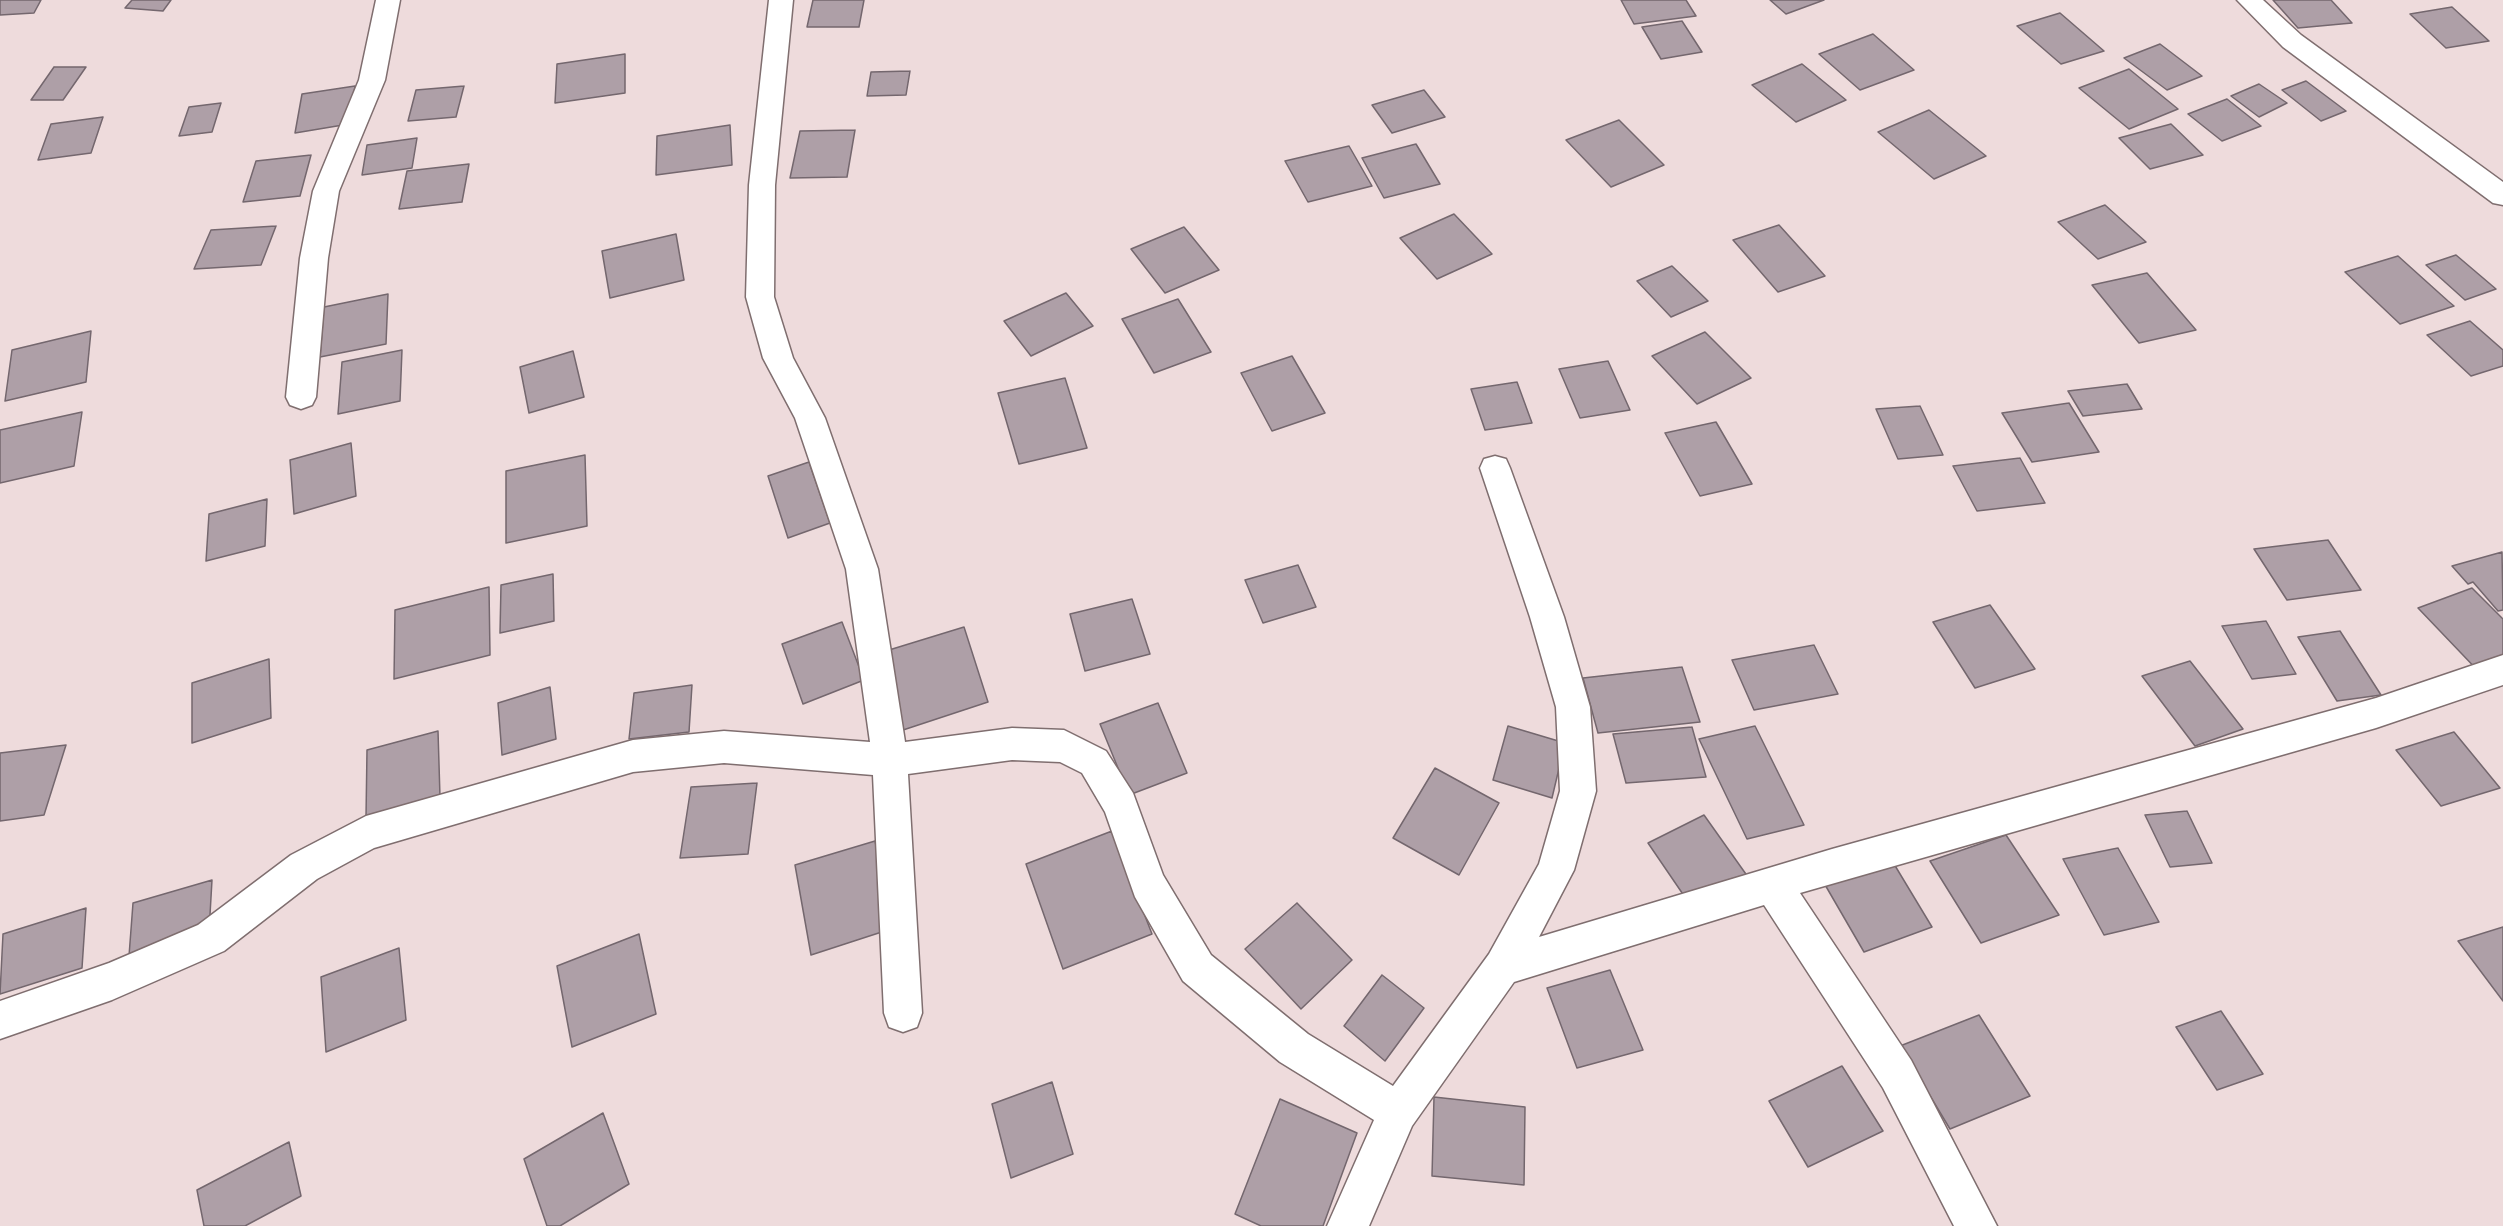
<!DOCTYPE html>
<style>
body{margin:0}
canvas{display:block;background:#eedbdc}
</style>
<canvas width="2503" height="1226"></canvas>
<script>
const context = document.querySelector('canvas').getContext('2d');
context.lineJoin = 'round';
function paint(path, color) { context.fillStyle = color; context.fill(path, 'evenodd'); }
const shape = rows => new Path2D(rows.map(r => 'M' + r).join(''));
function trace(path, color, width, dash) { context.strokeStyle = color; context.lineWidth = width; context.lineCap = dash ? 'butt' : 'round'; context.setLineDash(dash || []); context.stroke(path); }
const building = shape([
 [0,0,41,0,34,13,0,15,0,0],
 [132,0,171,0,163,11,125,8,132,0],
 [813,0,864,0,859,27,807,27,813,0],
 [1621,0,1686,0,1696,16,1634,24,1621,0],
 [1770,0,1824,0,1786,14,1770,0],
 [2273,0,2331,0,2352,23,2298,28,2273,0],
 [2452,7,2489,41,2446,48,2410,14,2452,7],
 [2060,13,2104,51,2061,64,2017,26,2060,13],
 [1682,21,1702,52,1661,59,1642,27,1682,21],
 [1873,34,1914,70,1860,90,1819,54,1873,34],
 [2160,44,2202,76,2167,90,2124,58,2160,44],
 [625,54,625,93,555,103,557,64,625,54],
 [1802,64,1846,100,1796,122,1752,85,1802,64],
 [54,67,86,67,63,100,31,100,54,67],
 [2129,69,2178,109,2129,129,2079,88,2129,69],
 [910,71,906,95,867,96,871,72,910,71],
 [2306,81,2346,111,2321,121,2282,90,2306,81],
 [2259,84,2287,103,2259,117,2231,96,2259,84],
 [355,86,349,124,295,133,302,94,355,86],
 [464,86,456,117,408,121,416,90,464,86],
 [1424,90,1445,117,1392,133,1372,105,1424,90],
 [2227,99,2261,126,2222,141,2188,114,2227,99],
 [221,103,212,132,179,136,189,107,221,103],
 [1929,110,1986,156,1934,179,1878,132,1929,110],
 [103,117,91,153,38,160,51,124,103,117],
 [1619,120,1664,165,1611,187,1566,140,1619,120],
 [2171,124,2203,155,2150,169,2119,138,2171,124],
 [730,125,732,165,656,175,657,136,730,125],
 [855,130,847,177,790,178,800,131,855,130],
 [417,138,412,168,362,175,367,145,417,138],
 [1416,144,1440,184,1384,198,1362,158,1416,144],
 [1349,146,1372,186,1308,202,1285,161,1349,146],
 [311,155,300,196,243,202,256,161,311,155],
 [469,164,462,202,399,209,407,171,469,164],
 [2105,205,2146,242,2098,259,2058,222,2105,205],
 [1454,214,1492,254,1437,279,1400,238,1454,214],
 [1779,225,1825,276,1778,292,1733,240,1779,225],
 [276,226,261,265,194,269,211,230,276,226],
 [1184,227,1219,270,1165,293,1131,249,1184,227],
 [676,234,684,280,610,298,602,251,676,234],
 [2456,255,2496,289,2465,300,2426,265,2456,255],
 [2398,256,2448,301,2454,306,2400,324,2345,272,2398,256],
 [1672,266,1708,301,1671,317,1637,281,1672,266],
 [2147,273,2196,330,2139,343,2092,285,2147,273],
 [1066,293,1093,326,1031,356,1004,321,1066,293],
 [388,294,386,344,320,357,324,307,388,294],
 [1178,299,1211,352,1154,373,1122,319,1178,299],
 [2470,321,2503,350,2503,366,2471,376,2427,335,2470,321],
 [91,331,86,382,5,401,12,350,91,331],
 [1705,332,1751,378,1697,404,1652,356,1705,332],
 [402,350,400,401,338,414,342,362,402,350],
 [573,351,584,397,529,413,520,367,573,351],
 [1292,356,1325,413,1272,431,1241,373,1292,356],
 [1608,361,1630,410,1580,418,1559,369,1608,361],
 [1065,378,1087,448,1019,464,998,393,1065,378],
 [1517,382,1532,423,1485,430,1471,389,1517,382],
 [2127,384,2142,409,2083,416,2068,391,2127,384],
 [2069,403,2099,452,2032,462,2002,413,2069,403],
 [1920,406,1943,455,1898,459,1876,409,1920,406],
 [82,412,74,466,0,483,0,430,82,412],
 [1716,422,1752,484,1700,496,1665,433,1716,422],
 [351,443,356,496,294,514,290,460,351,443],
 [585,455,587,526,506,543,506,471,585,455],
 [2020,458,2045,503,1977,511,1953,466,2020,458],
 [809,462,830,523,788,538,768,476,809,462],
 [267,499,265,546,206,561,209,514,267,499],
 [2328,540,2361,590,2287,600,2254,549,2328,540],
 [2502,552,2503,610,2498,611,2473,582,2468,584,2452,566,2502,552],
 [1298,565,1316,607,1263,623,1245,580,1298,565],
 [553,574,554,621,500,633,501,585,553,574],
 [489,587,490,655,394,679,395,610,489,587],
 [2472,588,2503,619,2503,666,2482,675,2418,608,2472,588],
 [1132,599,1150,654,1085,671,1070,614,1132,599],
 [1990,605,2035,669,1975,688,1933,622,1990,605],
 [2266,621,2296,674,2252,679,2222,626,2266,621],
 [842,622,864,680,803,704,782,644,842,622],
 [964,627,988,702,897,732,876,654,964,627],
 [2340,631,2381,695,2337,701,2298,637,2340,631],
 [1814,645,1838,694,1754,710,1732,660,1814,645],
 [269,659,271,718,192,743,192,683,269,659],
 [2190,661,2243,729,2195,746,2142,676,2190,661],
 [1682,667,1700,722,1598,733,1583,678,1682,667],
 [692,685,689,732,629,739,634,693,692,685],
 [550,687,556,739,502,755,498,703,550,687],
 [1158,703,1187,773,1129,795,1100,724,1158,703],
 [1508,726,1565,743,1552,798,1493,780,1508,726],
 [1755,726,1804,825,1747,839,1699,739,1755,726],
 [1692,727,1706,777,1626,783,1613,734,1692,727],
 [438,731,440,797,366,817,367,750,438,731],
 [2454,732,2500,788,2441,806,2396,750,2454,732],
 [66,745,44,815,0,821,0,753,66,745],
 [1435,768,1499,803,1459,875,1393,838,1435,768],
 [757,783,748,854,680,858,691,787,757,783],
 [2187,811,2212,863,2170,867,2145,815,2187,811],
 [1704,815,1748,877,1691,906,1648,843,1704,815],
 [1112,831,1152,934,1063,969,1026,864,1112,831],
 [2006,835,2059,915,1981,943,1930,861,2006,835],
 [875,841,894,928,811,955,795,865,875,841],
 [2118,848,2159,922,2104,935,2063,859,2118,848],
 [1891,859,1932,927,1864,952,1824,883,1891,859],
 [212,880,209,932,129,956,133,903,212,880],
 [1297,903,1352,960,1301,1009,1245,949,1297,903],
 [86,908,82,968,0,994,3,934,86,908],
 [2503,927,2503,1001,2458,941,2503,927],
 [639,934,656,1014,572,1047,557,966,639,934],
 [399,948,406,1020,326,1052,321,977,399,948],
 [1610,970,1643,1050,1577,1068,1547,988,1610,970],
 [1382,975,1424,1008,1385,1061,1344,1026,1382,975],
 [2221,1011,2263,1074,2217,1090,2176,1027,2221,1011],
 [1979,1015,2030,1096,1950,1129,1900,1046,1979,1015],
 [1842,1066,1883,1131,1808,1167,1769,1101,1842,1066],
 [1052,1082,1073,1154,1011,1178,992,1104,1052,1082],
 [1434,1097,1525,1107,1524,1185,1432,1176,1434,1097],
 [1280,1099,1357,1133,1323,1226,1261,1226,1235,1214,1280,1099],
 [603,1113,629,1184,560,1226,547,1226,524,1159,603,1113],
 [289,1142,301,1196,245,1226,204,1226,197,1190,289,1142]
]);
paint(building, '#ae9fa7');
trace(building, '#74676e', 1.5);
const minor = shape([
 [376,0,400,0,385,80,339,191,328,258,316,397,312,405,301,409,290,405,286,397,300,258,313,191,359,80,376,0],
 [769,0,793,0,775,185,774,297,793,358,825,418,878,569,905,742,1012,728,1064,730,1106,751,1133,793,1163,875,1211,955,1308,1034,1393,1086,1489,954,1539,864,1560,791,1556,707,1530,617,1480,468,1484,459,1495,456,1506,459,1510,468,1564,617,1590,707,1596,791,1574,870,1539,937,1832,849,2376,698,2503,655,2503,685,2376,728,1800,893,1911,1060,1997,1226,1954,1226,1883,1088,1764,905,1514,982,1412,1126,1369,1226,1327,1226,1374,1120,1280,1062,1183,981,1135,897,1105,812,1082,773,1060,762,1012,760,908,774,922,1013,917,1027,903,1032,889,1027,884,1013,873,775,724,763,633,772,374,848,317,879,224,951,112,1000,0,1039,0,1001,109,963,198,925,291,855,366,816,633,740,724,731,870,742,846,569,795,418,763,358,746,297,749,185,769,0],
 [2237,0,2263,0,2301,35,2503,182,2503,205,2493,203,2283,47,2237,0]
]);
trace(minor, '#7f6e6f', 3);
paint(minor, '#fff');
</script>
